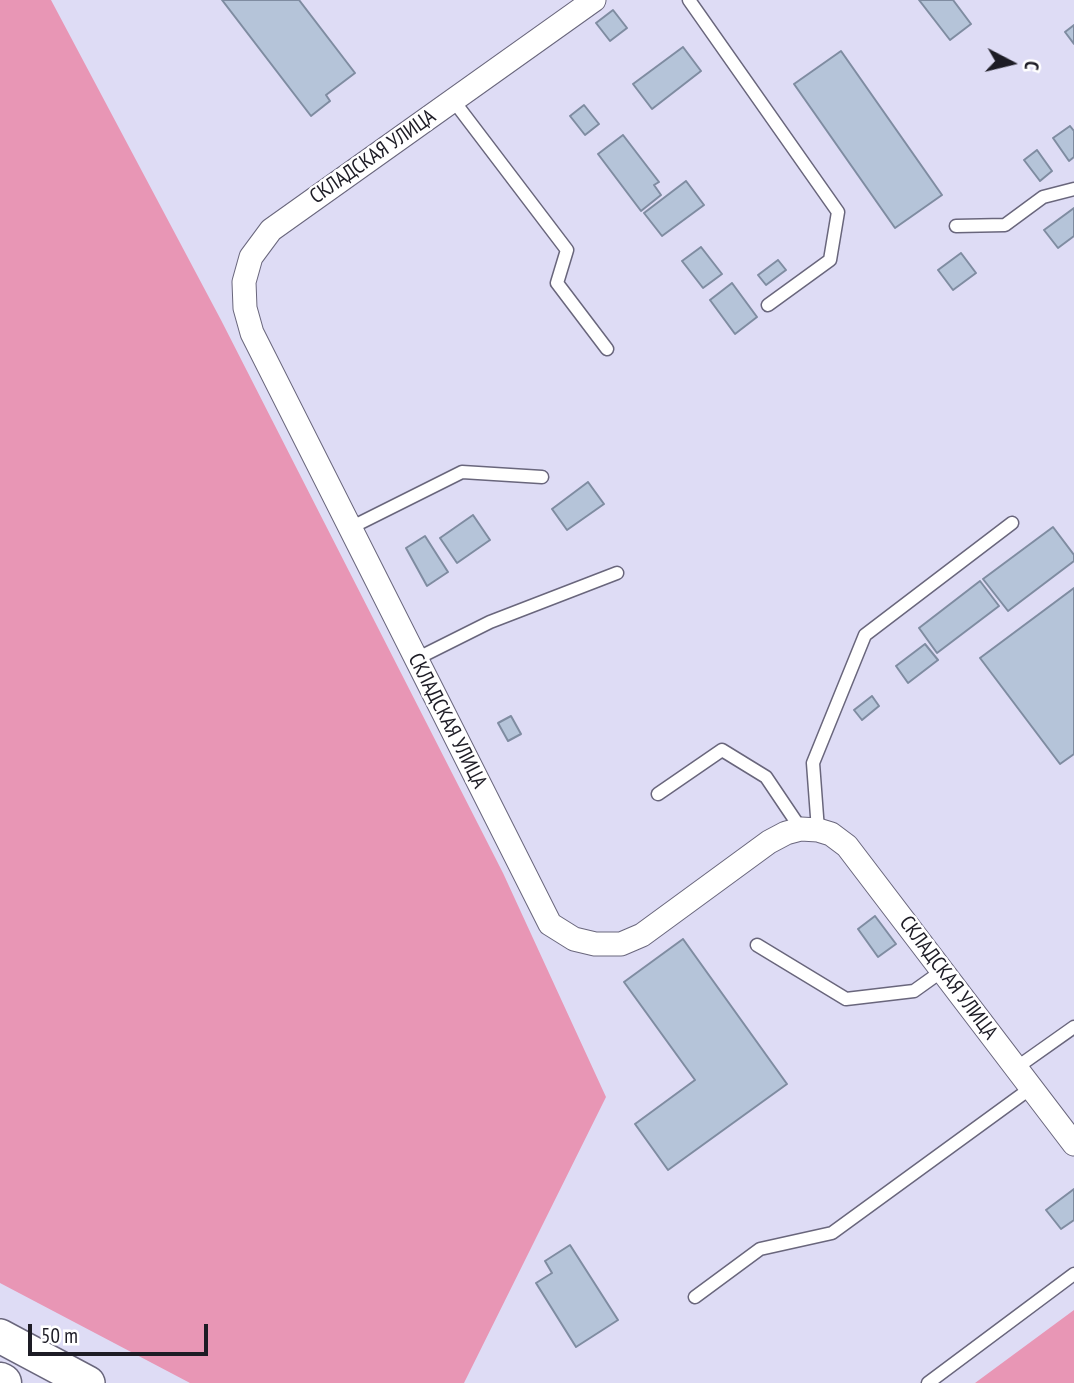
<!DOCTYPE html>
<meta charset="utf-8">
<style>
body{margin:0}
#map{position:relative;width:1074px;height:1383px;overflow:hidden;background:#dedcf5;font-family:"PT Sans Narrow",sans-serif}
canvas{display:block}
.north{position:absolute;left:976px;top:28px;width:70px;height:70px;-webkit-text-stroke:5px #fff;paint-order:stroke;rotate:97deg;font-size:19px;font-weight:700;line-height:28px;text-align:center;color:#1d1c25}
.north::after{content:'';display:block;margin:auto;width:24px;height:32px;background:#1d1c25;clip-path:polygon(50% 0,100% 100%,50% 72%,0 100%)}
.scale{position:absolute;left:28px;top:1324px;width:180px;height:32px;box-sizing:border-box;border:4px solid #1d1c25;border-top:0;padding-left:9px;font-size:21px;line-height:24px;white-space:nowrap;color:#1d1c25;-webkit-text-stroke:5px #fff;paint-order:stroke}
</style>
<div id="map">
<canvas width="1074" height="1383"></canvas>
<div class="north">С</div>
<div class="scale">50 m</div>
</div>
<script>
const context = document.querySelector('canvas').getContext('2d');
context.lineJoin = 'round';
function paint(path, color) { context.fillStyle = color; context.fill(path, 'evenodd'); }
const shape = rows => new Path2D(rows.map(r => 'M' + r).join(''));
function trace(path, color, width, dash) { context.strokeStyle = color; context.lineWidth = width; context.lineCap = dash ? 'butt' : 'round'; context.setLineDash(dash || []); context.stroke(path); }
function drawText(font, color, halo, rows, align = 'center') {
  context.font = font + ' "PT Sans Narrow",sans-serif'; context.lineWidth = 5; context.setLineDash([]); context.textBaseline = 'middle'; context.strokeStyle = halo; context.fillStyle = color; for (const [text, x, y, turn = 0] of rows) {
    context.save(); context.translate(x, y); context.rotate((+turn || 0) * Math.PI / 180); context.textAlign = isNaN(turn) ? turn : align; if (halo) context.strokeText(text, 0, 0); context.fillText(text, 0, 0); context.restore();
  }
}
paint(shape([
 [0,0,51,0,221,320,503,873,606,1097,464,1383,190,1383,0,1283],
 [1074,1310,1074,1383,975,1383]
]), '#e896b5');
const building = shape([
 [222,0,299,0,355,73,326,95,330,101,311,116,222,0],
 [919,0,953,0,971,24,950,40,919,0],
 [613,10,627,28,610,41,596,23,613,10],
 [1074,25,1074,44,1065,32,1074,25],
 [683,47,701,71,652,109,633,84,683,47],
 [841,51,942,195,895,228,794,84,841,51],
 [584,105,599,124,585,135,570,116,584,105],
 [1070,126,1074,131,1074,157,1069,161,1053,138,1070,126],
 [623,135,659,182,654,185,661,195,641,211,598,154,623,135],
 [1037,150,1052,171,1040,181,1024,160,1037,150],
 [686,181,704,205,662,236,644,213,686,181],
 [1074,208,1074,236,1058,248,1044,230,1074,208],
 [701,247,722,274,703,288,682,261,701,247],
 [961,253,976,273,953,290,938,270,961,253],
 [778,260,786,270,766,285,758,275,778,260],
 [732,283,757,317,735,334,710,300,732,283],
 [588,482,604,504,567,530,552,509,588,482],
 [473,515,490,540,457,563,440,538,473,515],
 [1053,527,1074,555,1074,561,1008,611,983,579,1053,527],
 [425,536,448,572,427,586,406,548,425,536],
 [980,581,999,606,937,653,919,628,980,581],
 [1074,588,1074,754,1060,764,980,658,1074,588],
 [925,644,938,660,908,683,896,666,925,644],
 [872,696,879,706,862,720,854,710,872,696],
 [511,716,521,734,508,741,498,723,511,716],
 [875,916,896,944,878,957,858,929,875,916],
 [683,939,787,1084,668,1170,635,1124,695,1080,624,982,683,939],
 [1074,1189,1074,1220,1061,1229,1046,1210,1074,1189],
 [570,1245,618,1320,576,1347,536,1283,552,1273,545,1261,570,1245]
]);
paint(building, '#b5c4d9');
trace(building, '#7f8ca1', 2);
const lane = shape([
 [689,0,838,212,830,260,768,305],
 [453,100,567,250,557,283,607,349],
 [956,226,1005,225,1043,197,1074,189],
 [350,528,462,472,542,477],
 [416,659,490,622,617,573],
 [658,794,722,750,766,777,801,829],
 [818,830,813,763,865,635,1012,523],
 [757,945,846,999,914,991,942,971],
 [1016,1068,1074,1027],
 [695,1297,760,1249,832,1233,1031,1088],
 [928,1383,1074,1274]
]);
const street = shape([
 [594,0,271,230,251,257,244,282,245,308,252,333,550,924,574,939,595,944,621,944,642,935,769,842,786,833,801,829,818,830,831,834,847,846,1074,1144]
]);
const secondary = shape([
 [0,1336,88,1383]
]);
const highway = shape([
 [0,1382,2,1383]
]);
trace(lane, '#69667c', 15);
trace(street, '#69667c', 25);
trace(secondary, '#69667c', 36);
trace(highway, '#69667c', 41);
trace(lane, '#fff', 12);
trace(street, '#fff', 23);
trace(secondary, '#fff', 33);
trace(highway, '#fff', 38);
drawText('21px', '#1d1c25', '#fff', [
 ["СКЛАДСКАЯ УЛИЦА",373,157,-35],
 ["СКЛАДСКАЯ УЛИЦА",447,721,63],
 ["СКЛАДСКАЯ УЛИЦА",948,978,53]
]);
</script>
